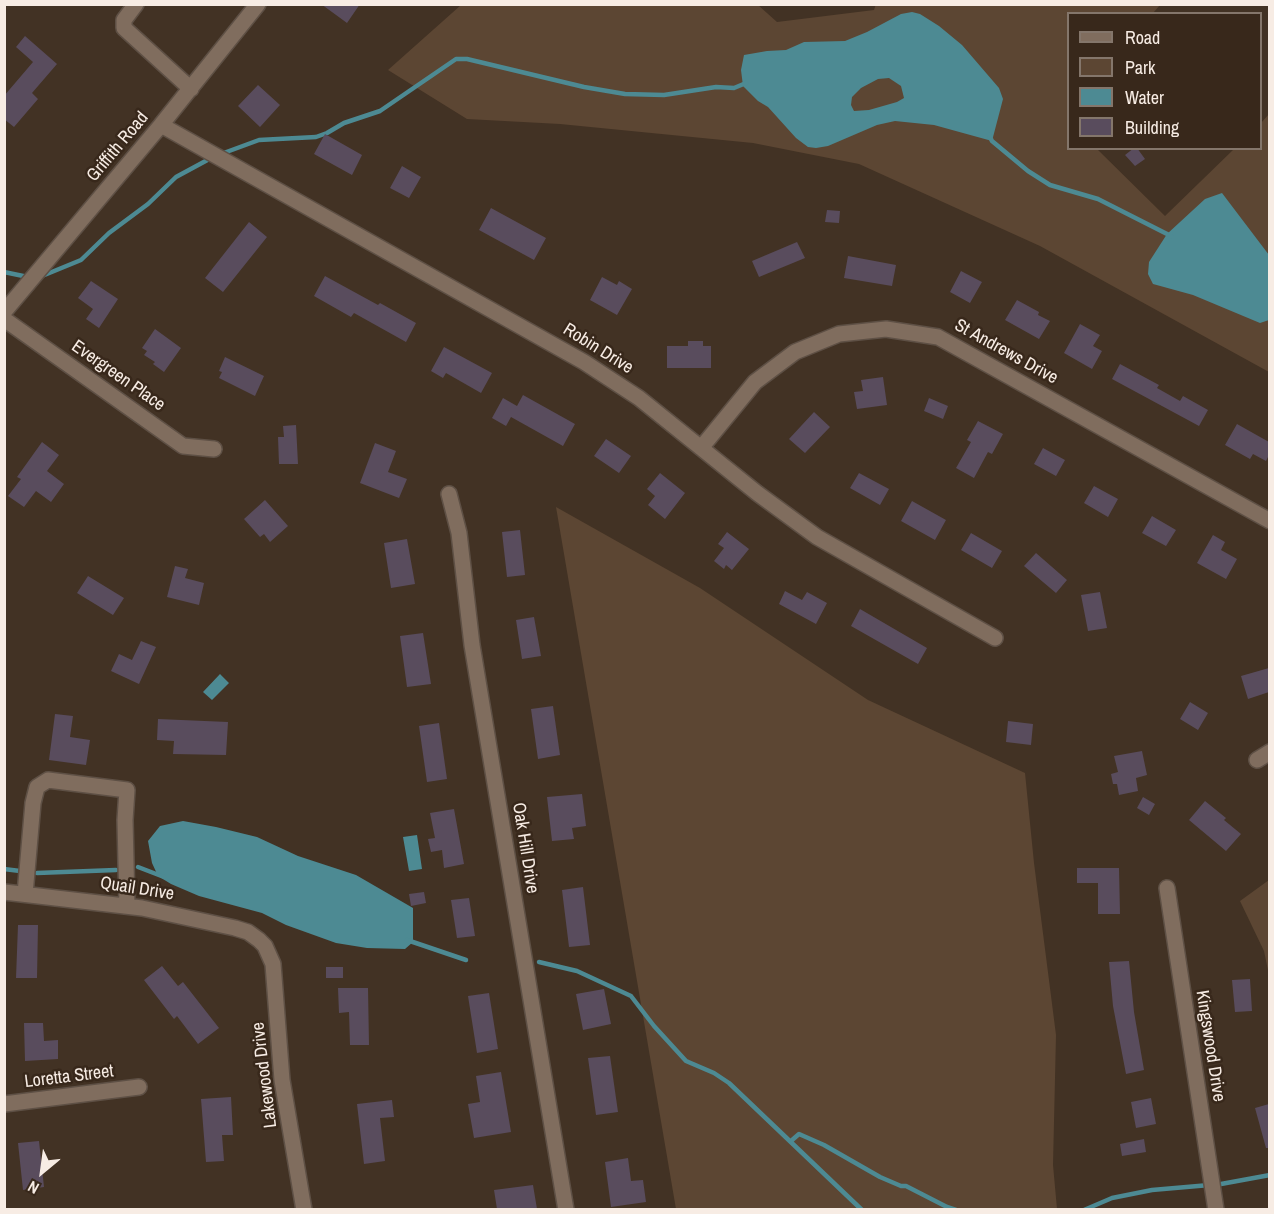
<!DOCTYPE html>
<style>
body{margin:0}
#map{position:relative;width:1274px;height:1214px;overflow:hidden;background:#423224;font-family:"Archivo Narrow",sans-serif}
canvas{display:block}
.frame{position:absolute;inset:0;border:6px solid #f7ece4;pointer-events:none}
.legend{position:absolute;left:1067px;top:12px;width:195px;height:138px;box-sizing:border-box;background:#38281b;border:2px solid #84766b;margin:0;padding:8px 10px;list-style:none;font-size:18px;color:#f7ece4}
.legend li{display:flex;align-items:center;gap:12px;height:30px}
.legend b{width:30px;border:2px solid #84766b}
.north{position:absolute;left:12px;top:1142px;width:60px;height:60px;-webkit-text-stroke:4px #38281b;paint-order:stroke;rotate:209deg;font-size:16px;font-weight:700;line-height:24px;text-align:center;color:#f7ece4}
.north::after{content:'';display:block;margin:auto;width:21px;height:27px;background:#f7ece4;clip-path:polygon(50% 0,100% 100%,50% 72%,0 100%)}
</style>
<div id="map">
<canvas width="1274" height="1214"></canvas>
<div class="frame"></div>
<ul class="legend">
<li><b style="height:8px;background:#806d5e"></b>Road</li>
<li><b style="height:16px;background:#5c4633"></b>Park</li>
<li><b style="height:16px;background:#4d8a93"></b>Water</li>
<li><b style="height:16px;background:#594c5d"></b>Building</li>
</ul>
<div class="north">N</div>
</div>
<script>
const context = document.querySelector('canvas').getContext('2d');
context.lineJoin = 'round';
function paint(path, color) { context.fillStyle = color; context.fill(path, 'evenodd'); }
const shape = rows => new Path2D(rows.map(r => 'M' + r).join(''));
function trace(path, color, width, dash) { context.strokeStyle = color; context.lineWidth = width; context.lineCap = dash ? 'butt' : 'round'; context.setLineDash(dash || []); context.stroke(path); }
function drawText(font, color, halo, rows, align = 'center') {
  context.font = font + ' "Archivo Narrow",sans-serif'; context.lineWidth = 5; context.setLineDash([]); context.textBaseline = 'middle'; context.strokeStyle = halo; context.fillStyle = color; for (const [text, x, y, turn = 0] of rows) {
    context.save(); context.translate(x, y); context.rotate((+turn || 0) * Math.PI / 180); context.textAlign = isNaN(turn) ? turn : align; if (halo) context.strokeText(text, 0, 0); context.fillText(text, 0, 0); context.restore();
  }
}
paint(shape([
 [876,4,1160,5,1153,13,1068,14,1068,148,1097,149,1165,216,1234,149,1260,148,1261,123,1269,114,1269,372,1040,246,859,164,753,143,560,124,467,119,388,70,461,5,758,5,777,22,874,10],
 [556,507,700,588,868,700,1025,773,1034,863,1056,1035,1053,1165,1057,1209,676,1209],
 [1269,880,1269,975,1264,951,1240,901]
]), '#5c4633');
paint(shape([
 [912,12,920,14,939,26,962,45,999,88,1003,99,992,141,934,125,895,121,877,125,828,146,816,148,808,147,796,138,768,107,758,101,743,86,741,70,744,55,767,51,786,50,804,42,845,41,867,32,901,14],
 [889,78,901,86,904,98,897,102,869,110,854,111,851,105,852,97,861,88,878,79],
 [1222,193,1269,255,1269,320,1260,323,1193,295,1153,284,1148,274,1149,262,1167,234,1205,199],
 [220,674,229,683,212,700,203,692],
 [183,821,216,827,257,837,298,856,356,875,413,908,413,942,405,949,367,948,336,943,286,925,262,913,199,896,171,884,158,876,152,863,148,841,160,826],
 [417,835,422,869,409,871,403,837]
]), '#4d8a93');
trace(shape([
 [989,135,992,141,1028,171,1050,185,1098,199,1171,236],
 [221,154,259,140,316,137,327,133,344,123,380,111,456,59,467,59,584,87,625,94,664,95,716,87,734,88,746,83],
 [4,272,28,277],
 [42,276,81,260,109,233,148,204,176,177,213,157],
 [138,867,164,877],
 [4,869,20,871],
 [37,873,116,870],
 [407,940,466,960],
 [539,962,577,971,631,996,654,1026,686,1061,714,1073,729,1083,862,1210],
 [791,1141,799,1134,824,1145,880,1177,901,1186,906,1186,947,1207,956,1210],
 [1084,1210,1112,1198,1152,1190,1221,1184,1270,1175]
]), '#4d8a93', 4.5);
paint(shape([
 [321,4,360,4,347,23],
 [25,36,57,64,32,93,38,99,14,127,4,119,4,96,33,62,16,47],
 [258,85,280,105,260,127,238,106],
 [325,134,362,155,352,175,314,154],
 [1134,148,1137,148,1145,159,1135,166,1125,155],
 [402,166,421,177,409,198,390,188],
 [491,208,546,238,534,260,479,230],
 [827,210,840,211,839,223,825,222],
 [249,222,267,237,223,292,205,278],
 [797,242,805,258,759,277,752,261],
 [848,256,896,265,892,286,844,278],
 [961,271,982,282,970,303,950,292],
 [325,276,378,305,380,303,416,323,406,342,354,313,351,317,314,296],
 [602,277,617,285,619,281,632,289,617,315,590,300],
 [91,281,118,299,99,328,86,319,93,309,78,298],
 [1017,300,1039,312,1038,315,1050,321,1039,339,1005,320],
 [1080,324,1100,335,1093,346,1102,351,1092,369,1064,353],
 [155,329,181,348,164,372,153,364,155,362,144,355,147,351,142,348],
 [688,341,703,341,703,346,711,346,711,368,667,368,667,346,688,346],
 [444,347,492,373,481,393,446,373,443,378,431,371],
 [225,357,264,376,255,396,219,378,222,372,219,371],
 [1120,364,1159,385,1157,388,1180,401,1183,396,1208,410,1199,426,1112,379],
 [883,377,887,405,857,409,854,392,863,391,861,380],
 [523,395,575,424,563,446,511,417,506,426,492,418,503,398,517,406],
 [929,398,948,406,943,419,924,411],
 [814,412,830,427,805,453,789,439],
 [978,421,1003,434,992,454,988,452,974,478,956,468,971,442,967,440],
 [1237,424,1269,442,1269,455,1266,461,1253,454,1250,459,1225,445],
 [296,425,298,464,279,464,278,437,284,437,283,426],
 [606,439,631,456,619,473,594,456],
 [42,442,59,455,47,471,64,484,51,502,36,491,24,507,8,496,21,479,17,477],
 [375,443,396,451,388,472,407,479,399,498,360,483],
 [1043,448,1065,460,1056,476,1034,464],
 [660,473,685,493,665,519,648,505,655,496,647,489],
 [859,473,889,489,880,505,850,488],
 [1094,486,1118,499,1108,517,1084,503],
 [265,500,288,526,270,542,264,534,260,537,244,519],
 [912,501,946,520,935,540,901,521],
 [1152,516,1176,530,1166,546,1142,533],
 [520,530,525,575,507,577,502,532],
 [727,532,749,549,732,570,726,565,724,569,714,561,724,548,718,544],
 [971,533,1002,551,992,568,961,550],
 [1213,535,1225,542,1221,550,1237,559,1226,579,1197,563],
 [407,539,415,584,391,588,384,543],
 [1036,553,1067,580,1056,593,1024,566],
 [175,566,188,569,185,578,204,583,199,605,167,597],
 [88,576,124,598,113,615,77,593],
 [785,591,802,600,807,592,827,603,816,624,779,604],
 [1100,592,1107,628,1088,631,1081,595],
 [860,609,927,648,918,664,851,626],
 [534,617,541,656,522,659,516,620],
 [423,633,431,684,407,687,400,636],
 [141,641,156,647,139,684,111,671,119,654,132,660],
 [1269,668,1269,692,1248,699,1241,676],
 [1190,702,1208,713,1198,730,1180,719],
 [553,706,560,755,538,759,531,709],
 [55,714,73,716,70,737,90,740,86,765,49,760],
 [158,719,228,722,226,755,173,754,174,741,157,740],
 [1008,721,1033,724,1031,745,1006,742],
 [439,723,447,779,427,782,419,726],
 [1142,751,1147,775,1136,778,1138,791,1119,795,1117,784,1113,784,1111,774,1118,772,1114,756],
 [582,794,586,826,572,828,574,839,552,841,547,797],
 [1143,797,1155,804,1149,815,1137,808],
 [1205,801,1226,818,1224,820,1241,834,1226,851,1189,820],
 [454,809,464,864,444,868,442,850,431,852,428,839,435,838,430,813],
 [1077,868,1119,868,1120,914,1098,914,1098,883,1077,883],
 [583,887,590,945,569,947,562,890],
 [424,892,426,903,411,906,409,894],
 [469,898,475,936,457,938,451,900],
 [18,925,38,925,37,978,16,978],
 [1129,961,1134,1012,1144,1070,1126,1074,1113,1006,1109,962],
 [162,966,178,986,183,982,219,1028,198,1044,177,1016,174,1019,144,980],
 [326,967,343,967,343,978,326,978],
 [1250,979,1252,1011,1235,1012,1232,980],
 [338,988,368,988,369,1045,350,1045,349,1012,339,1013],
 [604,989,611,1024,583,1030,576,994],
 [489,993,498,1049,477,1053,468,996],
 [24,1023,43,1023,44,1041,58,1040,58,1059,25,1061],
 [610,1056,618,1112,596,1115,588,1058],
 [501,1072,511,1132,474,1138,468,1104,480,1102,476,1076],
 [231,1097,233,1135,222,1135,224,1161,206,1162,201,1099],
 [1151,1098,1156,1124,1136,1128,1131,1102],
 [392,1100,394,1117,380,1118,385,1161,364,1164,357,1104],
 [1269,1104,1269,1148,1266,1148,1255,1108],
 [1144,1139,1146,1152,1122,1156,1120,1144],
 [39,1141,44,1187,23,1190,18,1143],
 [628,1158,631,1181,643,1180,646,1202,611,1207,605,1162],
 [533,1185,537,1209,497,1209,494,1190]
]), '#594c5d');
const minor = shape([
 [136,4,124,20,124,28,191,89],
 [161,125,584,362,639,398,757,493,817,537,995,638],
 [4,312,161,125,258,4],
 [4,319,183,446,214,449],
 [701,448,755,382,795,352,839,334,886,329,938,337,1270,521],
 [449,494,459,533,472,645,566,1210],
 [1257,760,1270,752],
 [1167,888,1216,1210],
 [4,892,142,908,235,928,248,932,259,940,265,946,273,964,282,1080,304,1210],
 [25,894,33,803,37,787,48,780,127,790,125,820,127,906],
 [4,1104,139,1087]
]);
trace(minor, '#5e5045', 18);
trace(minor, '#806d5e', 15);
drawText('18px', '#f7ece4', '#38281b', [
 ["Griffith Road",118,147,-50],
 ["Robin Drive",598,349,32],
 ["St Andrews Drive",1006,352,29],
 ["Evergreen Place",118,376,35],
 ["Oak Hill Drive",525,848,81],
 ["Quail Drive",137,889,9],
 ["Kingswood Drive",1210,1046,81],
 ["Lakewood Drive",265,1075,-97],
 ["Loretta Street",69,1077,-7]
]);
</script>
